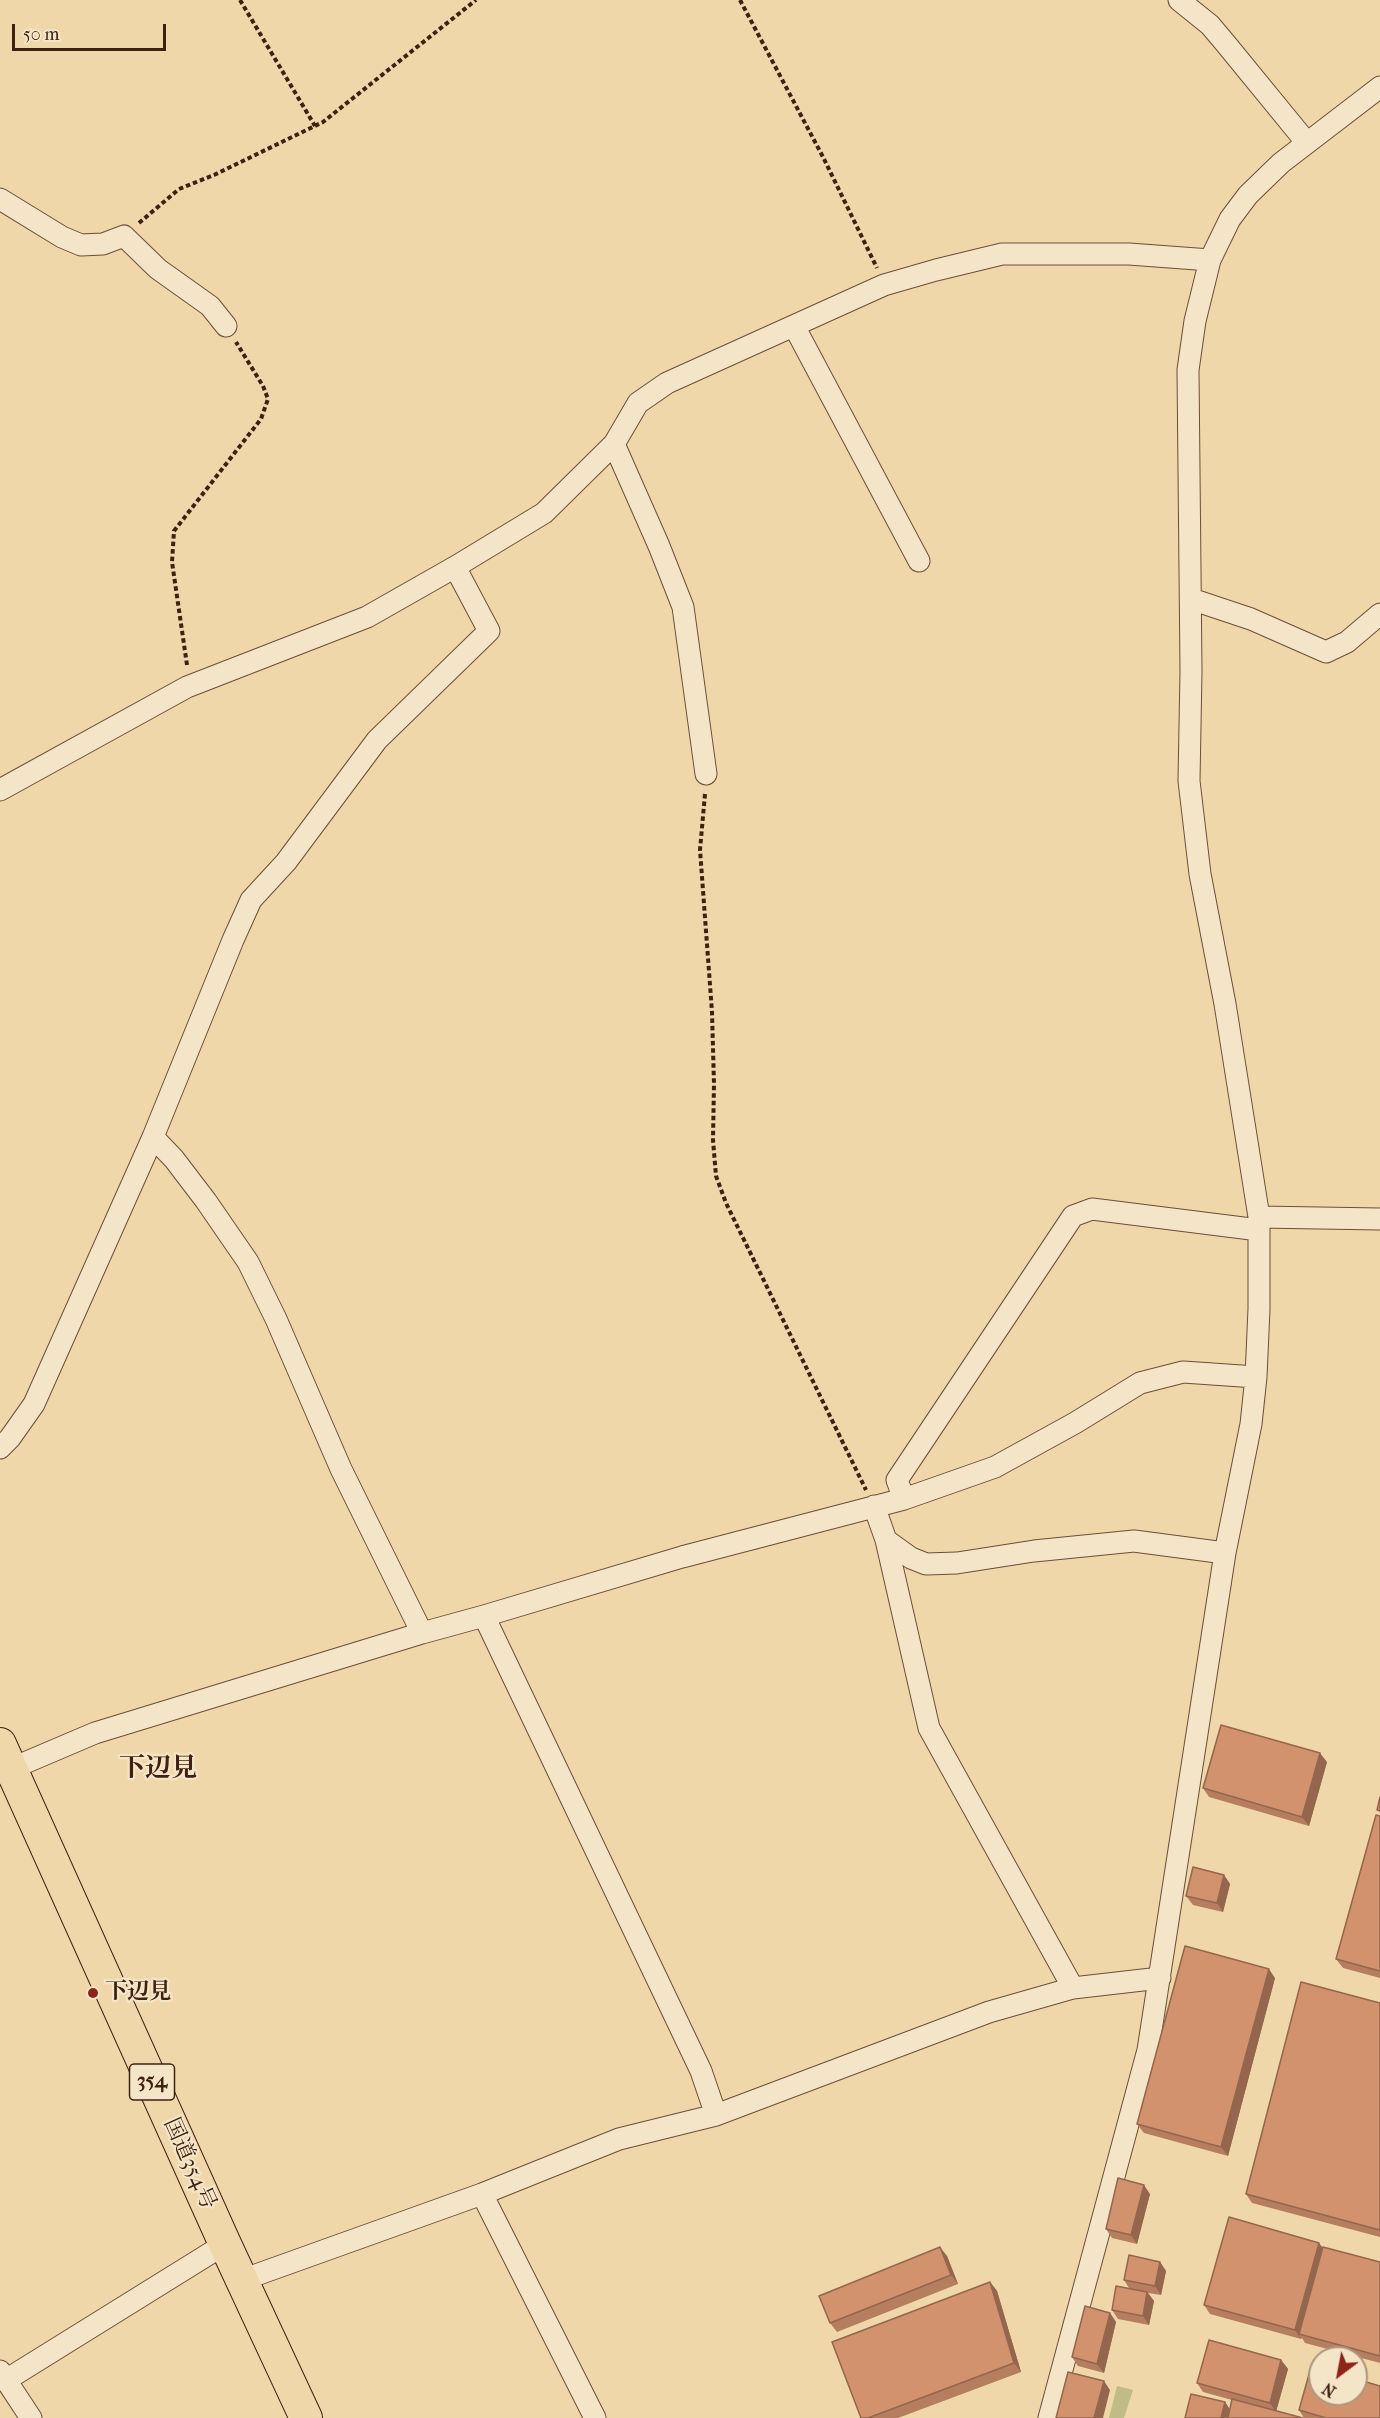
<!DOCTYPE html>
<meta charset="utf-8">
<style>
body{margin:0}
#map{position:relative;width:1380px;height:2418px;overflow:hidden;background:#f0d7aa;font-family:"IM FELL French Canon",serif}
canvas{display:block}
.north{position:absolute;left:1308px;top:2346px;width:60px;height:60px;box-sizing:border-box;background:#f5e5c8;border:2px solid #ac977f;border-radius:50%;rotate:212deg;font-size:16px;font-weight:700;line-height:24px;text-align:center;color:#3f2112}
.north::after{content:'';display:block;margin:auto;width:21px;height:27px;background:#8f2418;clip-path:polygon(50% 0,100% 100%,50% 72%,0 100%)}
.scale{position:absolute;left:12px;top:24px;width:154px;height:27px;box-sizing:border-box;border:3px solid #3f2112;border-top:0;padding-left:8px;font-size:18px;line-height:21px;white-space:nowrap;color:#3f2112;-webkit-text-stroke:4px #f5e5c8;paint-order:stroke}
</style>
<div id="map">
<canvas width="1380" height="2418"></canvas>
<div class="north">N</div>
<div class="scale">50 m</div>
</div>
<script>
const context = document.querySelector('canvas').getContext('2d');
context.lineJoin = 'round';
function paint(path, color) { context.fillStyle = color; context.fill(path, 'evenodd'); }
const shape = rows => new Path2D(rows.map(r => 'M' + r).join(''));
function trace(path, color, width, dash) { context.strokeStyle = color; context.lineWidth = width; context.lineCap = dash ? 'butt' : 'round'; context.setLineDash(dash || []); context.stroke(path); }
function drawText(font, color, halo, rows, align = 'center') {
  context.font = font + ' "IM FELL French Canon","Noto Serif JP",serif'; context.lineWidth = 4.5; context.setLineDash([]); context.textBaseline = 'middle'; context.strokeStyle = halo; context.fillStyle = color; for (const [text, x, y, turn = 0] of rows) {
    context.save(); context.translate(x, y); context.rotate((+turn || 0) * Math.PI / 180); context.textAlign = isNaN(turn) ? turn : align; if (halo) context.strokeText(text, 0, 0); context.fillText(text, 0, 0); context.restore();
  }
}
paint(shape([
 [1117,2386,1133,2390,1124,2418,1109,2418]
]), '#bfbd85');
const minor = shape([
 [1179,0,1210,25,1226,44,1307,143],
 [0,199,62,237,81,245,103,244,124,236,158,269,210,306,226,326],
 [794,326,919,561],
 [614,444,659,546,683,607,706,774],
 [1191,599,1251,619,1326,652,1347,642,1380,614],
 [0,790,187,687,367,617,455,567,544,513,614,444,638,403,667,383,884,285,936,270,1002,254,1129,254,1210,260],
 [153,1137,174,1159,206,1201,248,1262,276,1319,341,1469,422,1633],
 [1259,1217,1380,1219],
 [0,1448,10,1438,34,1404,153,1137,233,940,251,900,286,862,377,740,489,631,455,567],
 [904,1499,897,1480,1073,1216,1092,1209,1259,1230],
 [874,1506,886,1540,911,1558,926,1564,957,1563,1034,1551,1134,1541,1225,1553],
 [886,1540,929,1728,1073,1988],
 [484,1616,701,2071,716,2115],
 [1,1773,95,1733,422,1633,484,1616,682,1557,904,1499,995,1467,1075,1423,1140,1383,1183,1372,1256,1377],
 [482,2194,595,2418],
 [242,2280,482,2194,619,2139,716,2115,989,2012,1073,1988,1160,1978],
 [0,2371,31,2418],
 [6,2380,225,2244],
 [1049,2418,1148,2050,1225,1553,1251,1424,1256,1377,1259,1309,1259,1217,1225,1004,1200,874,1189,781,1191,671,1188,370,1195,321,1210,260,1230,219,1248,195,1281,163,1380,87]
]);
const highway = shape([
 [0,1744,225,2244,306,2418]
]);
trace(minor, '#6b4e38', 23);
trace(highway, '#3f2112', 34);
trace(shape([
 [240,0,315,126],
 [740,0,823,157,877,268],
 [139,223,179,189,214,175,323,122,476,0],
 [187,665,172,562,174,531,261,419,268,399,263,386,236,342],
 [705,794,700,850,712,1012,714,1084,713,1140,716,1176,726,1203,866,1490]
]), '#3f2112', 4, [4.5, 3]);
trace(minor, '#f5e5c8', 21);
trace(highway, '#f0d7aa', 32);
paint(shape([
 [1327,1762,1309,1826,1209,1797,1203,1788],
 [1380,1816,1380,1978,1343,1968,1336,1959],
 [1224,1875,1230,1884,1223,1912,1193,1905,1186,1896],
 [1275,1978,1228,2156,1144,2133,1137,2124],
 [1380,2003,1380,2237,1252,2203,1246,2194],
 [1150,2194,1137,2244,1112,2238,1106,2229],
 [1319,2243,1323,2248,1380,2262,1380,2363,1305,2343,1302,2338,1301,2339,1210,2314,1204,2305],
 [947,2256,958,2284,837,2332,830,2323],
 [1160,2262,1166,2271,1161,2295,1148,2293,1154,2301,1149,2325,1118,2319,1112,2310,1129,2288,1124,2280],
 [990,2282,997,2291,1021,2372,898,2418,861,2418],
 [1110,2313,1116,2322,1104,2373,1078,2366,1072,2357],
 [1281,2360,1288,2369,1276,2411,1185,2418,1225,2402,1230,2410,1232,2400,1203,2392,1197,2383],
 [1299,2410,1380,2418,1304,2418]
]), '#b57e5f');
paint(shape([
 [1320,1753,1327,1762,1309,1826,1302,1817],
 [1224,1875,1230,1884,1223,1912,1217,1903],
 [1269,1969,1275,1978,1228,2156,1221,2147],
 [1144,2185,1150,2194,1137,2244,1131,2235],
 [1319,2243,1325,2252,1299,2334,1301,2339,1295,2330],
 [940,2247,947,2256,958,2284,951,2275],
 [1160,2262,1166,2271,1161,2295,1155,2286],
 [990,2282,997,2291,1021,2372,1014,2363],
 [1147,2292,1154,2301,1149,2325,1143,2316],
 [1110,2313,1116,2322,1104,2373,1097,2364],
 [1281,2360,1288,2369,1276,2412,1270,2403],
 [1104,2381,1110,2390,1103,2418,1094,2418],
 [1225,2402,1231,2411,1230,2418,1221,2418]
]), '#93664d');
const building = shape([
 [1221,1725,1320,1753,1302,1817,1203,1788,1221,1725],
 [1380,1797,1380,1811,1377,1810,1380,1797],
 [1376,1815,1380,1816,1380,1971,1336,1959,1376,1815],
 [1193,1867,1224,1875,1217,1903,1186,1896,1193,1867],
 [1185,1946,1269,1969,1221,2147,1137,2124,1185,1946],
 [1301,1982,1380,2003,1380,2230,1246,2194,1301,1982],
 [1118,2178,1144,2185,1131,2235,1106,2229,1118,2178],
 [1229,2217,1319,2243,1295,2330,1204,2305,1229,2217],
 [940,2247,951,2275,830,2323,819,2296,940,2247],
 [1323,2247,1380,2262,1380,2356,1299,2334,1323,2247],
 [1129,2255,1160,2262,1155,2286,1124,2280,1129,2255],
 [990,2282,1014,2363,868,2418,861,2418,832,2342,990,2282],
 [1116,2286,1147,2292,1143,2316,1112,2310,1116,2286],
 [1085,2306,1110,2313,1097,2364,1072,2357,1085,2306],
 [1209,2340,1281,2360,1270,2403,1197,2383,1209,2340],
 [1311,2367,1320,2369,1320,2394,1356,2394,1356,2379,1380,2386,1380,2418,1326,2418,1299,2410,1311,2367],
 [1068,2372,1104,2381,1094,2418,1056,2418,1068,2372],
 [1191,2394,1225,2402,1221,2418,1185,2418,1191,2394],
 [1232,2399,1303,2418,1228,2418,1232,2399]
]);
paint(building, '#d2926e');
trace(building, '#93664d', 1.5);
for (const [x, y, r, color] of [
 [93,1993,6,"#8f2418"]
]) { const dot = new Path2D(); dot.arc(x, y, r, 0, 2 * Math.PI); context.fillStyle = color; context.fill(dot); trace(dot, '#f5e5c8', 2); }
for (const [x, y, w] of [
 [152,2082,45]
]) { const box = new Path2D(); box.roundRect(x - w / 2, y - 18, w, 36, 4.5); context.fillStyle = '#f5e5c8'; context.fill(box); trace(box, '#3f2112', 1.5); }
drawText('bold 21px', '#3f2112', null, [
 ["354",152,2082]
]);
drawText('bold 22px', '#3f2112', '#f5e5c8', [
 ["下辺見",105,1993]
], 'left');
drawText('22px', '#3f2112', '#f5e5c8', [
 ["国道354号",189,2164,66]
]);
drawText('bold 26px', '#3f2112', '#f5e5c8', [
 ["下辺見",158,1770]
]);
</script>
